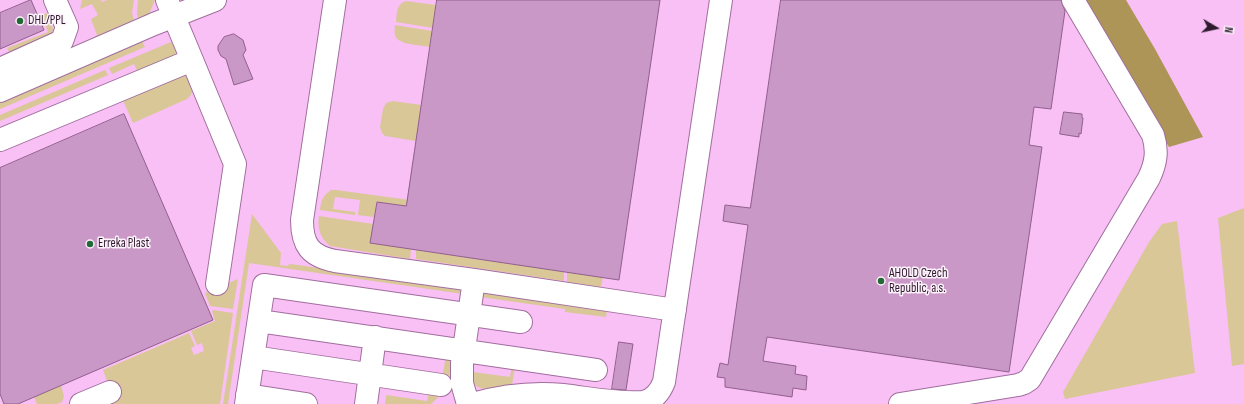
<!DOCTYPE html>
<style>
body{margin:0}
#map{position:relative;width:1244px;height:404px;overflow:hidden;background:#f8c0f4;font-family:"Sofia Sans Condensed",sans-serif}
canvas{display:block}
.north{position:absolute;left:1196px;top:8px;width:40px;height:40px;-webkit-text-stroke:3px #fef2fc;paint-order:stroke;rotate:99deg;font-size:11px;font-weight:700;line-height:16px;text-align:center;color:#2f1b2e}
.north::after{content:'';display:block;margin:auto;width:14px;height:18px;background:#2f1b2e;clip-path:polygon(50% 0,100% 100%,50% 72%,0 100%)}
</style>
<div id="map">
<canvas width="1244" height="404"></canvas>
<div class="north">N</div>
</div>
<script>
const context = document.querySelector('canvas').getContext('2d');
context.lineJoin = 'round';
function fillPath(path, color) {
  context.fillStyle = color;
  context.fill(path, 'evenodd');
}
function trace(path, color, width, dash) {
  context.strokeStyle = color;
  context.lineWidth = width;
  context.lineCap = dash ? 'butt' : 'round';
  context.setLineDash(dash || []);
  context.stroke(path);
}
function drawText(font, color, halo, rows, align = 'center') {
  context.font = font + ' "Sofia Sans Condensed",sans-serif';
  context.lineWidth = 3;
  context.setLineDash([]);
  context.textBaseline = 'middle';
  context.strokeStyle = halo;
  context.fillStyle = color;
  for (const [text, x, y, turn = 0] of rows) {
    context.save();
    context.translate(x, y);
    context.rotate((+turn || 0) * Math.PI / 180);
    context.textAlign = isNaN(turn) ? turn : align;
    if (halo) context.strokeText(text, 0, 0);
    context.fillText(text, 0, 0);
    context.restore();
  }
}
fillPath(new Path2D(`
 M 82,0 L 101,0 L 102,2 L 107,0 L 134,0 L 132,13 L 135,25 L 86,42 L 97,35 L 91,19 L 98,15 L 92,4 L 80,9 Z
 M 138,0 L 155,0 L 149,14 L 140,22 L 137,15 Z
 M 406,1 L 436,5 L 433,28 L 396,22 C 397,14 396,4 406,1 Z
 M 48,13 L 53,29 L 51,37 L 11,56 L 7,48 L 48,32 L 41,15 Z
 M 395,25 L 432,31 L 430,47 C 421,45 397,45 395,35 C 394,32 395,28 395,25 Z
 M 142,41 L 145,47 L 0,109 L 0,102 Z
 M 171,42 C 176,46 177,52 174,58 L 139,75 L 134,64 L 112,74 L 109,68 Z
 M 105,70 L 108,75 L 0,121 L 0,115 Z
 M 184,74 L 188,75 L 194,89 L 190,96 L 187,99 L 133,123 L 122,98 Z
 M 393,101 L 421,105 L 416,141 L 385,136 L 382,133 L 380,127 L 383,109 L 386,103 Z
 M 331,190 L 336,190 L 417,201 L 416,208 L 377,202 L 374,217 L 358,215 L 360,200 L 335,197 L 333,209 L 355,212 L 355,215 L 320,210 C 321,201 323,195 331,190 Z
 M 1244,208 L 1244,364 L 1232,366 L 1218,218 Z
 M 252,214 L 281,253 L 280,265 L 287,266 L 290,264 L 298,265 L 460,289 L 463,294 L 249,263 L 228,404 L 223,404 Z
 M 319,216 L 373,224 L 411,249 L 410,259 L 330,246 C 320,238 317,227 319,216 Z
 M 1177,221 L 1195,373 L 1065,399 L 1063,392 L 1149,242 L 1162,224 Z
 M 416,250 L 564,271 L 564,281 L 416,259 Z
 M 567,272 L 603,277 L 601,287 L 567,282 Z
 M 238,279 L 233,309 L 210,306 L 205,293 Z
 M 483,293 L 607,310 L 606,317 L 565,312 L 565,309 L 487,298 L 482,297 Z
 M 213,310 L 233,313 L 220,404 L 95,404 L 113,396 L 103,370 L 189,333 L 195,346 L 191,348 L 194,355 L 204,351 L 202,343 L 197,345 L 191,331 L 215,321 L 212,311 Z
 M 446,355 L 452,356 C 449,379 450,388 431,404 L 385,404 L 386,395 L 427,401 L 429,391 L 440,392 Z
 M 474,360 L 473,372 L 510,377 L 512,365 L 515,366 L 512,385 C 502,387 477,395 472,380 C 471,375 472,367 471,361 Z
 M 61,385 L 64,396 L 62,402 L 57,404 L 37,404 L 34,397 Z`), '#dac797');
fillPath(new Path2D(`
 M 1080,0 L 1126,0 L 1155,49 L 1203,137 L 1169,147 Z`), '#ad9558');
const building = new Path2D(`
 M 31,0 L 44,30 L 0,49 L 0,13 Z
 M 437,0 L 660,0 L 619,280 L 370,243 L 377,202 L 406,206 Z
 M 781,0 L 1061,0 L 1065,11 L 1051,109 L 1034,107 L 1029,145 L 1042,147 L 1009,372 L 767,337 L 763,361 L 796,366 L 795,374 L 807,376 L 806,390 L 793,388 L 792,397 L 725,387 L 725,378 L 717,377 L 720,363 L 728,365 L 748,225 L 723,221 L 725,205 L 750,208 Z
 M 234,34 L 243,40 L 246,50 L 243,55 L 253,79 L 234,85 L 226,59 L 221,56 L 218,50 L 218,46 L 224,37 Z
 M 1064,112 L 1082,114 L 1082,118 L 1083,118 L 1081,134 L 1079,133 L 1079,137 L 1060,134 Z
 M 124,114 L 213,320 L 18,404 L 4,404 L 0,394 L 0,168 Z
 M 619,342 L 633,344 L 626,390 L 612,389 Z`);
fillPath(building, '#ca98c6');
trace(building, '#915f8e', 1);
const minor = new Path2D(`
 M 167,0 L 192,60
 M 335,0 L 302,220 C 302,245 310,256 335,261 L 474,280 L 675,310
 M 0,69 L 62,41 L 67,27 L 55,0
 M 0,91 L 154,24 L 215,0
 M 0,140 L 192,60 L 235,164 L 217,284
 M 259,321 L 596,370
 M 253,357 L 441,385
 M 247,395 L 306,404
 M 81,404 L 110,392
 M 246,404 L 264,285 L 521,322
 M 366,404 L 375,337
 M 468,404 L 462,383 L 462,363 L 474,280
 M 472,404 C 501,396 533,392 563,395 C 589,398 617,404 643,402 C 654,400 660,392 664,382 L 721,0
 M 900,404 L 1018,385 L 1024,383 L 1030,379 L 1149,178 C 1156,163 1158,151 1153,135 L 1073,0`);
trace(minor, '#a16e9e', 24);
trace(minor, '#fff', 22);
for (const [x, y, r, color] of [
 [20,21,4,"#236935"],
 [90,244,4,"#236935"],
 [881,281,4,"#236935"]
]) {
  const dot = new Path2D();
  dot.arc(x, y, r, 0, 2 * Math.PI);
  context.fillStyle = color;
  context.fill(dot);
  trace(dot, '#fef2fc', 1.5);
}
drawText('13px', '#2f1b2e', '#fef2fc', [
 ["DHL/PPL",28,21],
 ["Erreka Plast",98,244],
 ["AHOLD Czech",889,274],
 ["Republic, a.s.",889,289]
], 'left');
</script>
